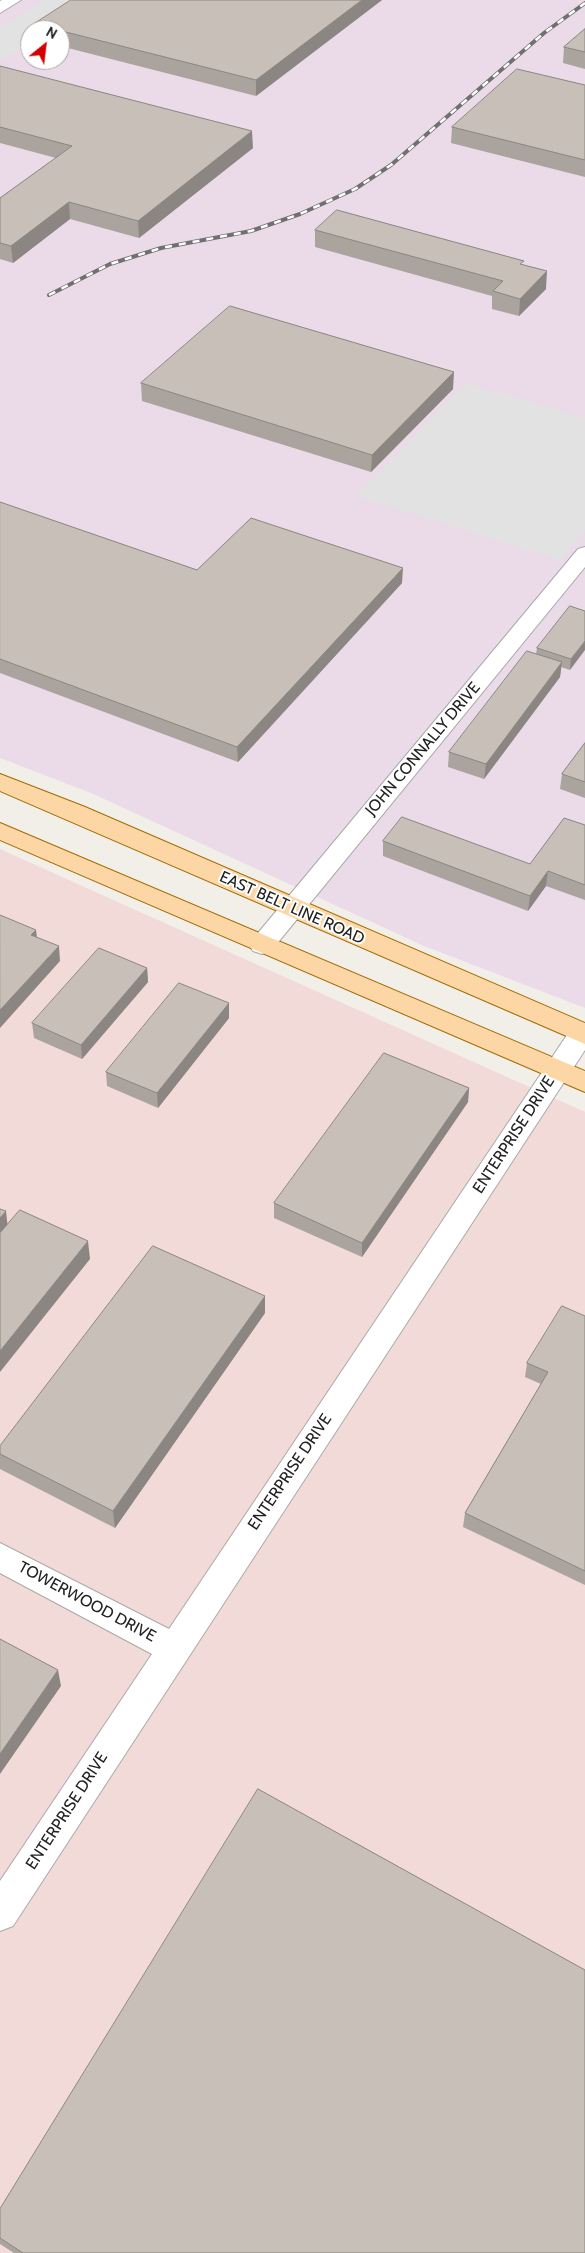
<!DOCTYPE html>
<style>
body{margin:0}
#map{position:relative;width:585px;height:2253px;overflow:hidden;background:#f2efe9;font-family:Cabin,sans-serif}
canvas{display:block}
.north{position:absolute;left:20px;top:20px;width:50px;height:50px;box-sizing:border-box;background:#fff;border:1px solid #a7a7a7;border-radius:50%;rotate:29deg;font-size:14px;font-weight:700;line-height:20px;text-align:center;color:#222}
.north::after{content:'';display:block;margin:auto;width:18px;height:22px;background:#d40000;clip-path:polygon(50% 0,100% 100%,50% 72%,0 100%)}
</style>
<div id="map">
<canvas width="585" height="2253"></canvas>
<div class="north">N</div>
</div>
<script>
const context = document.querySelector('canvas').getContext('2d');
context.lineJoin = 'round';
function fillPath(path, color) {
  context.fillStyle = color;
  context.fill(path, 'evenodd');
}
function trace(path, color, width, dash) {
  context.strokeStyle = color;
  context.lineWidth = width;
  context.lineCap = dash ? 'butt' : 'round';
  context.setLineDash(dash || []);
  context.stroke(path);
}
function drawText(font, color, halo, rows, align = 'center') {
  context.font = font + ' Cabin,sans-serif';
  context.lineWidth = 4;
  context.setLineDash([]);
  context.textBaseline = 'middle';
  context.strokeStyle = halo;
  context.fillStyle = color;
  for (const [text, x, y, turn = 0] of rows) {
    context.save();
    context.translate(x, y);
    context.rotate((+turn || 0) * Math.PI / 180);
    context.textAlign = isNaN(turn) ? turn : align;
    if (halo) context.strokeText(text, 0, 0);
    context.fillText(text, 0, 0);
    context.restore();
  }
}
fillPath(new Path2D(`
 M 0,849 L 585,1112 L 585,2253 L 0,2253 Z`), '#f2dad9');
fillPath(new Path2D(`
 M 0,0 L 585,0 L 585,1008 L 424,946 L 91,793 L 0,758 ZM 30,30 L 60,30 L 60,60 L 30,60 Z`), '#ebdbe8');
fillPath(new Path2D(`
 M 44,0 L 95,0 L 48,30 L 30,30 L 30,42 L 0,61 L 0,28 Z
 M 466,383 L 585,418 L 585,530 L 560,560 L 357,496 Z`), '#e2e2e2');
const minor = new Path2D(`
 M 2,0 L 21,0 L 0,13 L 0,1 Z
 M 585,547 L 585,567 L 271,951 L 262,954 L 253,951 L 249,945 L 253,939 L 578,549 Z
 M 582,1023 L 585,1024 L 585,1050 L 13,1926 L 0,1931 L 0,1881 L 152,1654 L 0,1573 L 0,1543 L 169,1629 L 573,1026 Z`);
const primary = new Path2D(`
 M 0,774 L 85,807 L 585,1023 L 585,1044 L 0,791 Z
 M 0,823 L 585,1071 L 585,1092 L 0,840 Z`);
trace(minor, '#a9a9a9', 2);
trace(primary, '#a06b00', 2);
fillPath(minor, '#fff');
fillPath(primary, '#fcd6a4');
const rail = new Path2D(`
 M 49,295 L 110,264 L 161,248 L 251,231 L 300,214 L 355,189 L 391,165 L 544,33 L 585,3`);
trace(rail, '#707070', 4);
trace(rail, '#fff', 2.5, [7]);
fillPath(new Path2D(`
 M 382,0 L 256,96 L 60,46 L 60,30 L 35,30 L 34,24 Z
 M 585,29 L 585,69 L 563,63 L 564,47 Z
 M 0,66 L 253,148 L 139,238 L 70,219 L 13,263 L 0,259 L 0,198 L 56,158 L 0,143 Z
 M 585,85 L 585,177 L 451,143 L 452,127 Z
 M 315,230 L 524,265 L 546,289 L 519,316 L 492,309 L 492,296 L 315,247 Z
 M 141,383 L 453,389 L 371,472 L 142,401 Z
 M 0,502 L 197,570 L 402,583 L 238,762 L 0,673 Z
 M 585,611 L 570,670 L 561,667 L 560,677 L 484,779 L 448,767 L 449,752 L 536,654 L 537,648 Z
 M 585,743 L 585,798 L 560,789 L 562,774 Z
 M 585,825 L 585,900 L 546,886 L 528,911 L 383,856 L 383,841 L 530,864 Z
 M 147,968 L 148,982 L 82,1059 L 34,1038 L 32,1023 Z
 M 229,1018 L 158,1108 L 107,1086 L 106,1072 Z
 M 469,1088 L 468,1102 L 362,1257 L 274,1218 L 274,1203 Z
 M 265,1313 L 115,1528 L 0,1469 L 0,1446 Z
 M 585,1316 L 585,1585 L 463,1527 L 465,1513 L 541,1384 L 525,1377 L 527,1363 Z
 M 0,2209 L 585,2253 L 14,2253 L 0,2244 Z`), '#aba49e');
fillPath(new Path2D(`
 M 362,0 L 382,0 L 256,96 L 256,80 Z
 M 252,131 L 253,148 L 139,238 L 138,221 Z
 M 69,202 L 70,219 L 13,263 L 11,246 Z
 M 547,271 L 546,289 L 519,316 L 520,299 Z
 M 454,372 L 453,389 L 371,472 L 372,455 Z
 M 403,568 L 402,583 L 238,762 L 237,747 Z
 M 585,641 L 585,650 L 570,670 L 571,659 Z
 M 562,662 L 560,677 L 484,779 L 486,764 Z
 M 548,871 L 546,886 L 528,911 L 530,896 Z
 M 36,930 L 38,945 L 31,935 Z
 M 59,946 L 60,961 L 0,1028 L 0,1010 Z
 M 147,968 L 148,982 L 82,1059 L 81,1045 Z
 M 229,1003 L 229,1018 L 158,1108 L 157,1093 Z
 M 469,1088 L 468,1102 L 362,1257 L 362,1243 Z
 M 6,1211 L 8,1229 L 0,1239 L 0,1218 Z
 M 88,1241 L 90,1259 L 0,1372 L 0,1351 Z
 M 265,1296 L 265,1313 L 115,1528 L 113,1511 Z
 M 58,1670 L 61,1686 L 0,1774 L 0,1754 Z`), '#8b8681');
const building = new Path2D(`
 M 71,0 L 362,0 L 256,80 L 34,24 Z
 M 585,29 L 585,52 L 564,47 Z
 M 0,66 L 252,131 L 138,221 L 69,202 L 11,246 L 0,243 L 0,198 L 72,146 L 0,127 Z
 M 517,69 L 585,85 L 585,160 L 452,127 Z
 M 337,210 L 524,261 L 520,264 L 547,271 L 520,299 L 493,291 L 503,281 L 315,230 Z
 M 230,306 L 454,372 L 372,455 L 141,383 Z
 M 0,502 L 197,570 L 251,518 L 403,568 L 237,747 L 0,659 Z
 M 570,606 L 585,611 L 585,641 L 571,659 L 537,648 Z
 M 527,651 L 562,662 L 486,764 L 449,752 Z
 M 585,743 L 585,782 L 562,774 Z
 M 402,817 L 530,864 L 564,818 L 585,825 L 585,885 L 548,871 L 530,896 L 383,841 Z
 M 0,915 L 36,930 L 31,935 L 59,946 L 0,1010 Z
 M 99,948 L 147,968 L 81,1045 L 32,1023 Z
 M 179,983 L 229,1003 L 157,1093 L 106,1072 Z
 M 384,1053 L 469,1088 L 362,1243 L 274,1203 Z
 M 0,1209 L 6,1211 L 0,1218 Z
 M 20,1210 L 88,1241 L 0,1351 L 0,1233 Z
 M 153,1246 L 265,1296 L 113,1511 L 0,1454 L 0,1446 Z
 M 562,1306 L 585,1316 L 585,1571 L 465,1513 L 548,1372 L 527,1363 Z
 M 0,1639 L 58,1670 L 0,1754 Z
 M 258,1789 L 585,1970 L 585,2253 L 23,2253 L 0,2238 L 0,2209 Z`);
fillPath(building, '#c7bfb8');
trace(building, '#8b8681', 1);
drawText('16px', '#222', '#fff', [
 ["JOHN CONNALLY DRIVE",423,749,-50],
 ["EAST BELT LINE ROAD",292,908,24],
 ["ENTERPRISE DRIVE",514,1135,-57],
 ["ENTERPRISE DRIVE",290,1472,-56],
 ["TOWERWOOD DRIVE",87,1602,28],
 ["ENTERPRISE DRIVE",67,1811,-57]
]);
</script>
